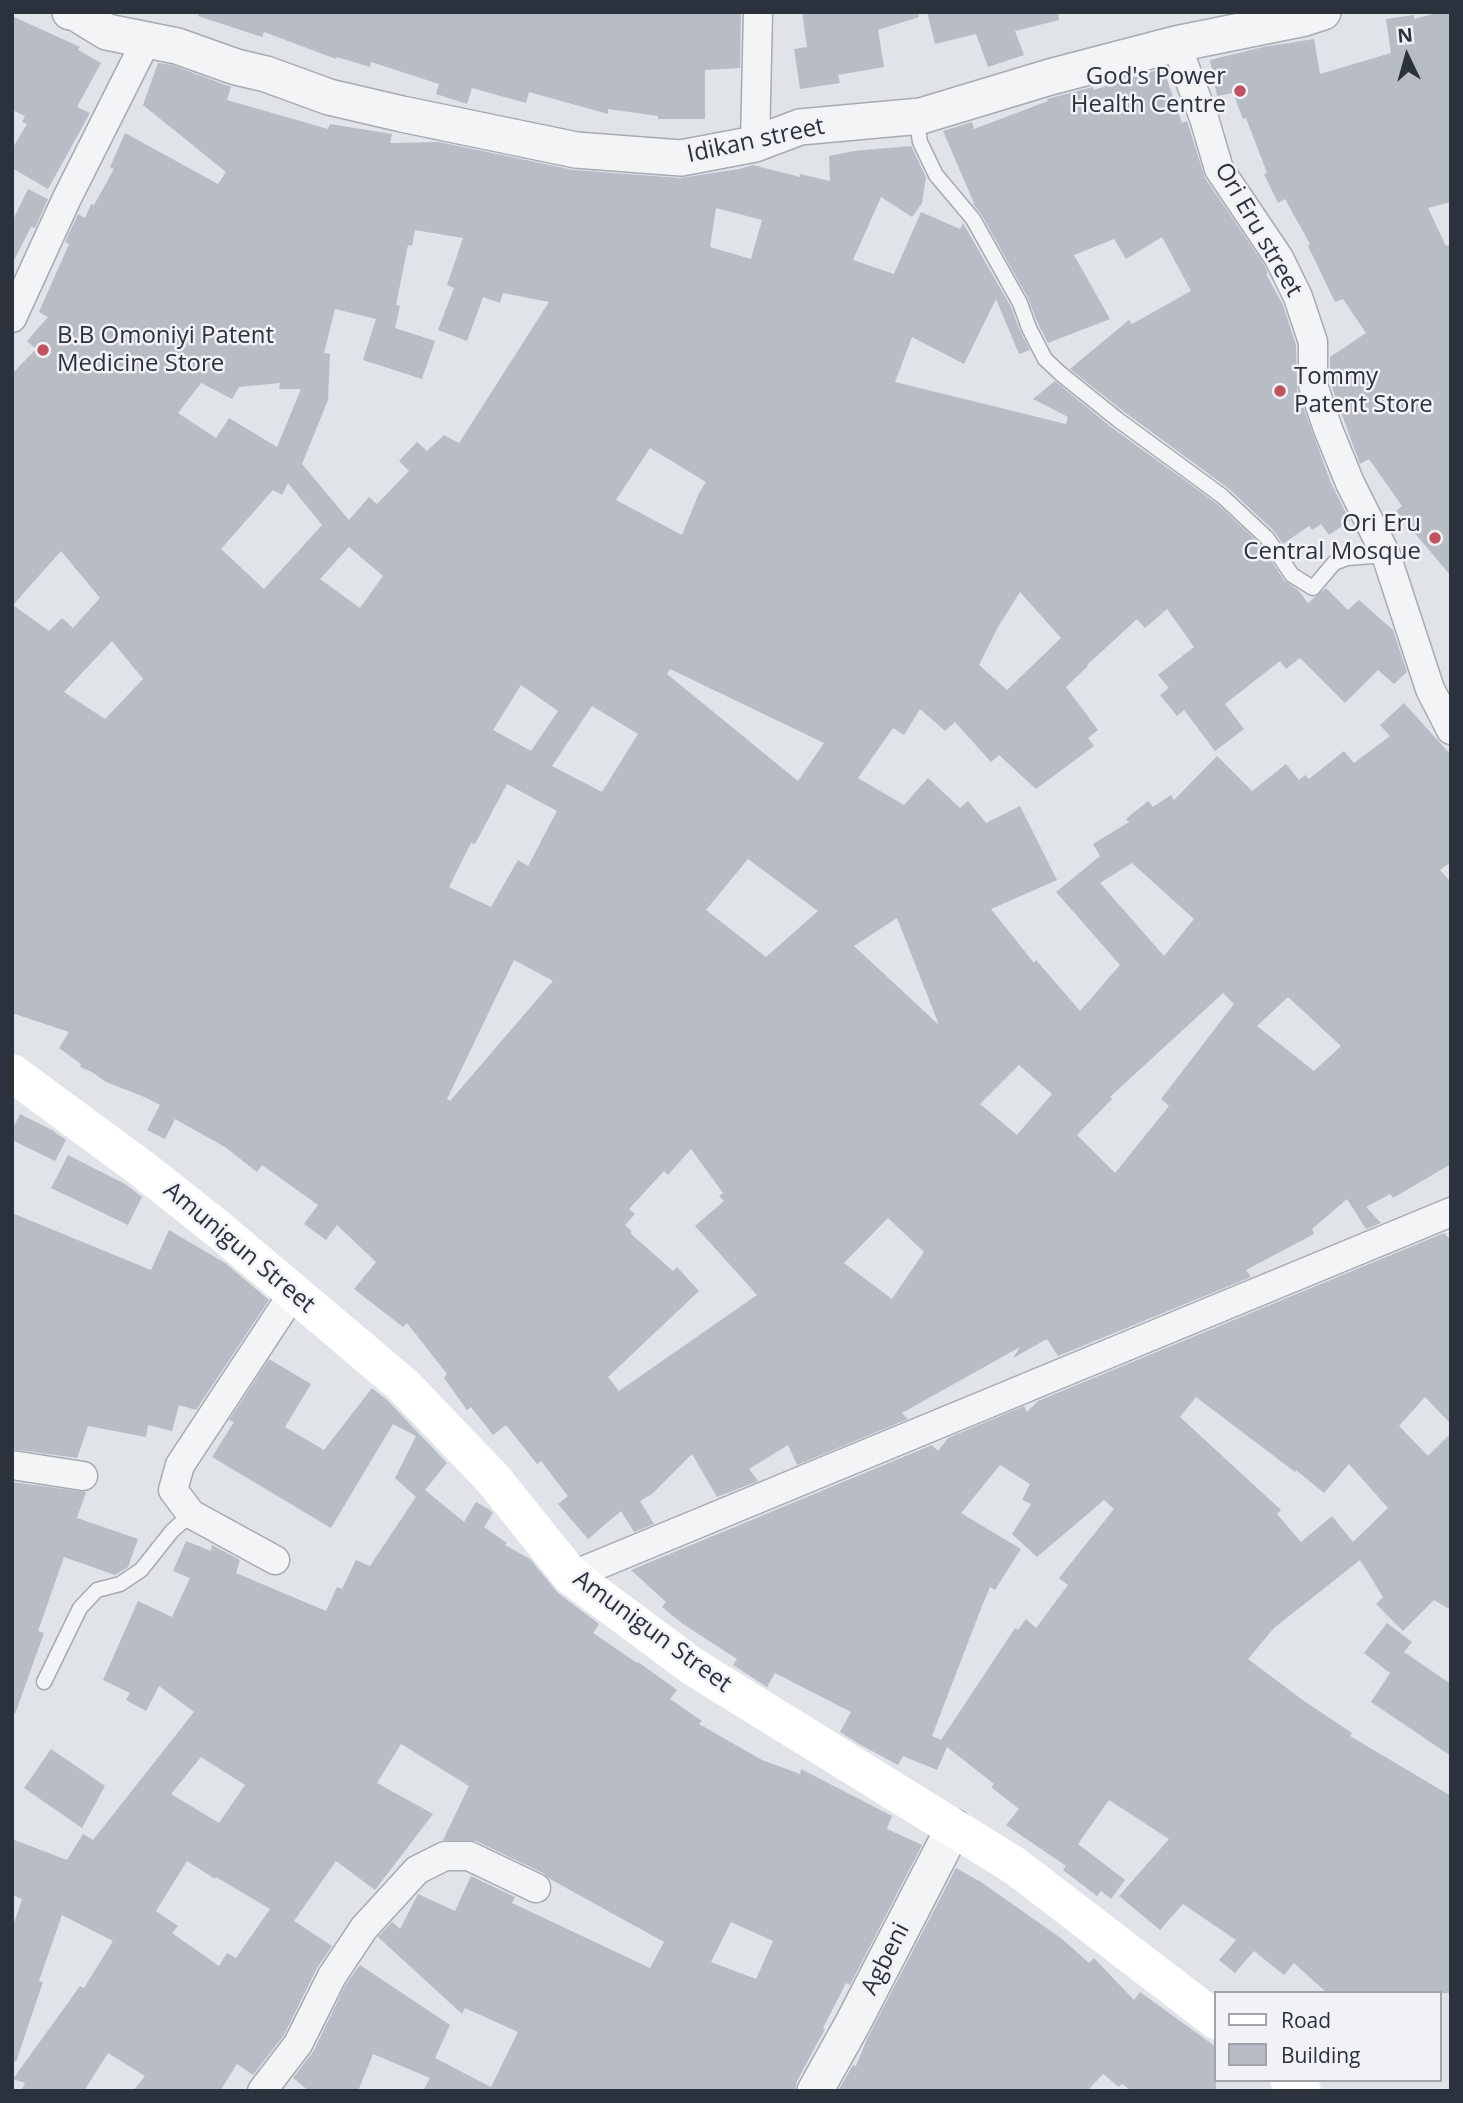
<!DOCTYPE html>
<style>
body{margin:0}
#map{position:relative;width:1463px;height:2103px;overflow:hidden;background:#e0e3e8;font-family:"Open Sans",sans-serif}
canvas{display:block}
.frame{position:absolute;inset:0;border:14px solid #2b313d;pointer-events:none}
.legend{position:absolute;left:1214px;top:1991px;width:228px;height:91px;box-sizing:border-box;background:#f0f2f5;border:2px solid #a1a5ab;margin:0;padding:9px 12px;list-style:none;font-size:21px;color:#2b313d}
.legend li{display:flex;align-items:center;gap:14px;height:35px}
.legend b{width:35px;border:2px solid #a1a5ab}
.north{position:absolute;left:1372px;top:21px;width:70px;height:70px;-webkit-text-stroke:5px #f0f2f5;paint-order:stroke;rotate:355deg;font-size:19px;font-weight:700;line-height:28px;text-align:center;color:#2b313d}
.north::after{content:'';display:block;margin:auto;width:24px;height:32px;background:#2b313d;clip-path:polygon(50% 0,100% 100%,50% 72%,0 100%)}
</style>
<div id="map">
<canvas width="1463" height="2103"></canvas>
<div class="frame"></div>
<ul class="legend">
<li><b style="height:9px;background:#fff"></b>Road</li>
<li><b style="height:19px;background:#b8bcc4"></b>Building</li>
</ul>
<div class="north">N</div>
</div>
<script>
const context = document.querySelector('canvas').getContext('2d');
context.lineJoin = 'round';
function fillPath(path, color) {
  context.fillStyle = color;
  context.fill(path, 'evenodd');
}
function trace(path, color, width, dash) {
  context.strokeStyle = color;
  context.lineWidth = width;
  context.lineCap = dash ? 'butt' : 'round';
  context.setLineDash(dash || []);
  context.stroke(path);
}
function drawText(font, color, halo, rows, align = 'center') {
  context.font = font + ' "Open Sans",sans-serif';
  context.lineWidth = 5;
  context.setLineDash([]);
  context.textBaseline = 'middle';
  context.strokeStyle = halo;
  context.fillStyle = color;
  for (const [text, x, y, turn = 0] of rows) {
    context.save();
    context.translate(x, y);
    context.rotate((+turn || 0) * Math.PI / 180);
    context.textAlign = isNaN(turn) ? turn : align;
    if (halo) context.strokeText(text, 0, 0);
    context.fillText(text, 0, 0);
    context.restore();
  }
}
fillPath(new Path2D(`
 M 199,12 L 741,12 L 740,68 L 705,70 L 705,119 L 658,119 L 658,116 L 608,109 L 608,114 L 529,92 L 526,103 L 472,88 L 467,104 L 436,94 L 439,84 L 371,62 L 370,67 L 337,57 L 336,59 L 264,32 L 262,37 L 198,16 Z
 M 802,12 L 918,12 L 919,17 L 878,30 L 884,67 L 838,75 L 840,83 L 800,89 L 794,49 L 807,47 Z
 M 927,12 L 1058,12 L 1059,20 L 1015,31 L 1024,55 L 988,67 L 976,34 L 935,44 Z
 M 1441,12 L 1451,12 L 1451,202 L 1428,208 L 1446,246 L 1451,244 L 1451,576 L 1396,511 L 1402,506 L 1369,459 L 1360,464 L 1330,382 L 1330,357 L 1366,333 L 1343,299 L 1335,302 L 1308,246 L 1310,244 L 1285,199 L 1278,203 L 1264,174 L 1267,173 L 1246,118 L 1243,119 L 1233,93 L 1217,96 L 1210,60 L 1263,47 L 1314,39 L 1320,74 L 1391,53 L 1386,19 L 1414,15 L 1414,19 Z
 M 12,16 L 80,47 L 78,50 L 101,63 L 77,107 L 90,113 L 48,189 L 12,168 L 12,149 L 27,124 L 22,122 L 25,116 L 12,110 Z
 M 158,63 L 172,65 L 231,87 L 227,100 L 328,129 L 330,124 L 392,134 L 390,143 L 439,142 L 574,170 L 680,178 L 739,169 L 753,165 L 800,177 L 800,174 L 830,181 L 829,156 L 854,151 L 911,146 L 926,177 L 922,203 L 912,217 L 881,197 L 853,260 L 894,274 L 921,212 L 960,229 L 963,223 L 1011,307 L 1020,331 L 1030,350 L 1019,354 L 996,299 L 964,364 L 912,337 L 895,382 L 1066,424 L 1068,417 L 1033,399 L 1055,381 L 1111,427 L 1216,503 L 1260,544 L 1284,580 L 1298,590 L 1308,603 L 1326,588 L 1348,610 L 1359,600 L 1393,630 L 1407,672 L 1394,684 L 1378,670 L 1345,703 L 1300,658 L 1286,669 L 1280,661 L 1225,704 L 1244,729 L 1215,751 L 1184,710 L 1177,716 L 1160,695 L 1169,688 L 1158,675 L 1194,647 L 1167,609 L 1145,628 L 1137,619 L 1087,665 L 1088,666 L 1066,687 L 1098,730 L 1088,738 L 1094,746 L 1036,789 L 999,755 L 991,762 L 955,722 L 945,731 L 920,709 L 904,735 L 893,728 L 858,778 L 904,805 L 928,778 L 960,808 L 968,801 L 986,823 L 1020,806 L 1057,880 L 991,909 L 1034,963 L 1036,960 L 1080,1011 L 1120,965 L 1056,892 L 1100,856 L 1093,844 L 1129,822 L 1126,819 L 1148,801 L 1153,807 L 1171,795 L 1174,800 L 1217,756 L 1252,791 L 1286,764 L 1299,780 L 1305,775 L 1309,779 L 1344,751 L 1354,763 L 1390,736 L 1380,725 L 1404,703 L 1451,755 L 1451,862 L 1440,870 L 1451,882 L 1451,1164 L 1393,1198 L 1390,1194 L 1366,1207 L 1381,1223 L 1366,1229 L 1347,1199 L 1312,1229 L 1314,1234 L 1246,1270 L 1251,1277 L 1058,1356 L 1047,1339 L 1013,1358 L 1020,1347 L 902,1413 L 908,1419 L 797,1465 L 788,1445 L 749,1469 L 758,1481 L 717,1497 L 692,1454 L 652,1494 L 640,1501 L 654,1524 L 634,1532 L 621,1511 L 588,1539 L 558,1504 L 568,1496 L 541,1461 L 537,1464 L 506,1425 L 493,1435 L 471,1407 L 467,1410 L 444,1378 L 447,1374 L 407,1323 L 403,1327 L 354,1289 L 376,1262 L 337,1225 L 326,1240 L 304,1224 L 318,1205 L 262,1165 L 257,1172 L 225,1147 L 175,1119 L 165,1139 L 147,1130 L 160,1105 L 142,1096 L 106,1082 L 92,1072 L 80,1067 L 81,1064 L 59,1048 L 69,1032 L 12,1013 L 12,374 L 36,349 L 27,341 L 48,317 L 39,312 L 69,244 L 65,242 L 78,214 L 85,218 L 91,204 L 94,205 L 114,169 L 110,167 L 125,133 L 218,184 L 226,172 L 143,105 ZM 716,208 L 762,220 L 751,259 L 710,247 ZM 415,230 L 463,238 L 447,285 L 454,288 L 438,330 L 467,341 L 483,297 L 500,303 L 503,293 L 549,302 L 459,443 L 444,435 L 427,451 L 417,442 L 399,461 L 409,471 L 377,504 L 369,497 L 349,520 L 302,464 L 328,400 L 330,354 L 324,353 L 335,309 L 376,319 L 363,360 L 422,379 L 435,341 L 395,328 L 400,306 L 396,305 L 408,245 L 412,246 ZM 201,383 L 232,399 L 239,387 L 280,383 L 279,389 L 301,389 L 277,447 L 229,418 L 216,438 L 178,413 ZM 650,448 L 706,482 L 699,493 L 682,535 L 616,500 ZM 288,483 L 322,525 L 264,589 L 221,549 L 273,490 L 282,495 ZM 349,547 L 383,576 L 360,608 L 320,579 ZM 61,551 L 100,598 L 73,628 L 62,618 L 49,631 L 13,605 ZM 1020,592 L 1061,638 L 1007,690 L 979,665 L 998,627 ZM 112,641 L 143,679 L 105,719 L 64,692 ZM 670,669 L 824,743 L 798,781 L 667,674 ZM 521,685 L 558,711 L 531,751 L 493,730 ZM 592,706 L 638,734 L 602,792 L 552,766 ZM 507,784 L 557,811 L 528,866 L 518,860 L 491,907 L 449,887 L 471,843 L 475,844 ZM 748,859 L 818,911 L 766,957 L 706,910 ZM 1132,863 L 1194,919 L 1164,956 L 1100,883 ZM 897,918 L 939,1025 L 854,946 ZM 514,960 L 553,981 L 450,1101 L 447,1099 ZM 1223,993 L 1234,1004 L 1161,1099 L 1169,1106 L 1115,1173 L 1077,1135 L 1112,1099 L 1110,1097 ZM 1288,997 L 1341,1046 L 1314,1071 L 1257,1026 ZM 1019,1065 L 1052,1094 L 1017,1135 L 980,1104 ZM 691,1149 L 723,1193 L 719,1196 L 724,1201 L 695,1226 L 757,1295 L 619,1391 L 608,1377 L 699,1291 L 677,1267 L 673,1271 L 630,1233 L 632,1232 L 625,1225 L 635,1214 L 629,1209 L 664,1171 L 668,1175 ZM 888,1218 L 924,1252 L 892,1299 L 844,1263 Z
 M 1163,68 L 1182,123 L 1187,121 L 1205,178 L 1265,266 L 1268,274 L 1266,274 L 1283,305 L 1296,345 L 1297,390 L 1331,483 L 1350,521 L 1329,535 L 1321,524 L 1312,530 L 1309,526 L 1283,544 L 1274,531 L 1228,488 L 1123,411 L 1070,369 L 1129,320 L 1132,324 L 1191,291 L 1162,237 L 1126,259 L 1114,239 L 1074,255 L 1110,319 L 1048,343 L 1038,324 L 1028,298 L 981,214 L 973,204 L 974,203 L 943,131 L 972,122 L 974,129 L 1048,101 L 1047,99 L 1093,87 L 1094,90 Z
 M 28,189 L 48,199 L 35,228 L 31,227 L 12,264 L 12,222 Z
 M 20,1114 L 52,1130 L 66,1140 L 55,1161 L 12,1140 L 12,1130 Z
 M 68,1155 L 125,1184 L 142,1197 L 128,1225 L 51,1188 Z
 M 12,1213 L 151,1270 L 169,1230 L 225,1263 L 269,1300 L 196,1410 L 179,1405 L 172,1431 L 148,1425 L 146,1437 L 88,1426 L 77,1458 L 12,1449 Z
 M 1444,1233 L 1451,1240 L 1451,1424 L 1425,1397 L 1399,1426 L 1428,1456 L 1451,1433 L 1451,1610 L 1434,1600 L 1403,1631 L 1376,1604 L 1383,1597 L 1360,1560 L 1274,1628 L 1248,1659 L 1304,1701 L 1352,1733 L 1350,1736 L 1451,1796 L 1451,1993 L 1327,1993 L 1294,1963 L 1284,1975 L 1254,1951 L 1235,1973 L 1219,1960 L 1236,1940 L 1183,1904 L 1160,1930 L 1119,1896 L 1169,1839 L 1109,1800 L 1078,1844 L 1125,1880 L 1111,1899 L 1101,1891 L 1097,1896 L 1063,1870 L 1066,1866 L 1006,1825 L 1019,1809 L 991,1787 L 994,1784 L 947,1747 L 937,1770 L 903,1756 L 898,1765 L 859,1744 L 840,1732 L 851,1712 L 775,1673 L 767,1687 L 733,1665 L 737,1659 L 683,1624 L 662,1607 L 666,1602 L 631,1570 L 932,1445 L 938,1451 L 948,1438 L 1024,1406 L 1027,1412 L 1038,1401 ZM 1196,1397 L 1295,1472 L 1296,1470 L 1324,1493 L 1349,1464 L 1388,1508 L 1353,1542 L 1332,1516 L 1301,1542 L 1277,1514 L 1281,1510 L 1180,1417 ZM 1000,1465 L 1030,1484 L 1022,1500 L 1031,1504 L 1012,1534 L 1037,1557 L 1104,1500 L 1114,1509 L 1059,1578 L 1068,1585 L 1036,1628 L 1026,1619 L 1018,1630 L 1015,1628 L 941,1740 L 932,1736 L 982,1606 L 990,1587 L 995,1590 L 1021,1549 L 961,1513 Z
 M 269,1359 L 311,1384 L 285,1427 L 324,1450 L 372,1388 L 388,1401 L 447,1463 L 425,1490 L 464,1522 L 476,1502 L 490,1510 L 493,1513 L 484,1527 L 507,1543 L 505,1545 L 530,1559 L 558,1593 L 599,1624 L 593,1633 L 637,1663 L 638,1662 L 677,1690 L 670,1699 L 702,1721 L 699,1724 L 762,1760 L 800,1774 L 801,1769 L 892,1816 L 887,1829 L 922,1845 L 850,1985 L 846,1983 L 823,2028 L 825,2029 L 797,2081 L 795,2091 L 423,2091 L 430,2078 L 373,2054 L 358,2091 L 309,2091 L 293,2078 L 313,2052 L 346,1984 L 360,1965 L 450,2025 L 435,2058 L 491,2087 L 518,2032 L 465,2008 L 462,2014 L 378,1937 L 392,1922 L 400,1929 L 418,1894 L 455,1911 L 471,1876 L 515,1897 L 512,1903 L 650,1968 L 664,1942 L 550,1879 L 543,1873 L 476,1841 L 443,1840 L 469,1786 L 401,1744 L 377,1783 L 433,1814 L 375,1890 L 336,1861 L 294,1921 L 332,1946 L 317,1968 L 284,2035 L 253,2075 L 237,2064 L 220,2091 L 133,2091 L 145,2076 L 108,2053 L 84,2091 L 21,2091 L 25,2083 L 13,2079 L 80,1986 L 84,1988 L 113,1941 L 62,1915 L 39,1981 L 43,1982 L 16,2062 L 12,2061 L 12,1929 L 22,1899 L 12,1895 L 12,1839 L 67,1860 L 83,1834 L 93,1840 L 194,1712 L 159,1686 L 146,1711 L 126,1700 L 130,1693 L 103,1680 L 138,1601 L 172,1617 L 190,1578 L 173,1571 L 186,1541 L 211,1551 L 212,1545 L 214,1546 L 240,1560 L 236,1573 L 326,1611 L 337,1587 L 342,1589 L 356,1560 L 370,1566 L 416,1497 L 395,1478 L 416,1436 L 393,1424 L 331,1528 L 212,1457 L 234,1422 L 229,1420 ZM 201,1757 L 245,1785 L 219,1823 L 171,1794 ZM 187,1861 L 215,1879 L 216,1877 L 270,1909 L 236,1958 L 227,1953 L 219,1966 L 172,1933 L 178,1926 L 156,1911 ZM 731,1922 L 773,1941 L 756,1979 L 711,1962 Z
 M 12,1482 L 86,1492 L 77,1518 L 138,1539 L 128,1567 L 115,1575 L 64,1557 L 38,1631 L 44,1633 L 15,1714 L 12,1714 Z
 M 1387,1623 L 1412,1642 L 1404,1652 L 1451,1684 L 1451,1756 L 1371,1702 L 1390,1673 L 1364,1653 Z
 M 51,1749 L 105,1786 L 82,1828 L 24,1788 Z
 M 956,1868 L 981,1882 L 1062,1939 L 1089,1963 L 1094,1958 L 1134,2000 L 1140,1992 L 1216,2047 L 1216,2091 L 1132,2091 L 1122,2084 L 1119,2087 L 1103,2074 L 1087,2091 L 838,2091 L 853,2065 L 856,2066 L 867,2039 Z`), '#b8bcc4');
const service = new Path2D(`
 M 921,116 L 917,123 L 920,142 L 936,175 L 973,219 L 1020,303 L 1029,328 L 1045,359 L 1061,374 L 1117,419 L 1222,496 L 1267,538 L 1292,575 L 1313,588 L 1334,563 L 1347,558 L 1386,555
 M 44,1682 L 80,1608 L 97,1590 L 120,1584 L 141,1570 L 172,1531 L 191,1514`);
const minor = new Path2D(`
 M 1176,44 L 1204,118 L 1219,169 L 1279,258 L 1298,297 L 1313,342 L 1313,385 L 1328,429 L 1350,483 L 1386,555 L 1430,689 L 1451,730
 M 755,144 L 758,12
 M 12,318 L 67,198 L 147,39
 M 12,1465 L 83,1476
 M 275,1560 L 191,1514 L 173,1490 L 180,1465 L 294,1292
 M 571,1576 L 1451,1212
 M 262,2091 L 298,2044 L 332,1976 L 364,1928 L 417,1870 L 445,1856 L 469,1856 L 536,1888`);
const tertiary = new Path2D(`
 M 70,12 L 76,13 L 107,32 L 177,46 L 236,67 L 266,74 L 329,97 L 402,114 L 576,150 L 681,158 L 755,144 L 800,127 L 921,116 L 1050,77 L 1176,44 L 1305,18 L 1323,12
 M 815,2091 L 853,2023 L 954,1827`);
trace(service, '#a6aab1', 17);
trace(minor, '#a6aab1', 31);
trace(tertiary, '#a6aab1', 38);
trace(service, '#f3f4f6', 14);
trace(minor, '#f3f4f6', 28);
trace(tertiary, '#f3f4f6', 35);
trace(new Path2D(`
 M 12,1073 L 141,1168 L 217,1228 L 403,1385 L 494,1480 L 571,1576 L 692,1666 L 1015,1866 L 1216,2020
 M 1289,2080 L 1302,2091`), '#fff', 38);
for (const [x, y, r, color] of [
 [1240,91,7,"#bf5361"],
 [43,350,7,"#bf5361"],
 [1280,391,7,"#bf5361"],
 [1435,538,7,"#bf5361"]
]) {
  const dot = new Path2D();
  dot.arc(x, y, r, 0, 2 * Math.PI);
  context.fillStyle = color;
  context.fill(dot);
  trace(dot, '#f0f2f5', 2.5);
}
drawText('24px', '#2b313d', '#f0f2f5', [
 ["God's Power",1226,77],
 ["Health Centre",1226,105],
 ["B.B Omoniyi Patent",57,336,"left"],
 ["Medicine Store",57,364,"left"],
 ["Tommy",1294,377,"left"],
 ["Patent Store",1294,405,"left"],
 ["Ori Eru",1421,524],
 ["Central Mosque",1421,552]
], 'right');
drawText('24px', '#2b313d', '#f0f2f5', [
 ["Idikan street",756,141,-12],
 ["Ori Eru street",1258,230,60],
 ["Amunigun Street",239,1248,40],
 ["Amunigun Street",652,1632,36],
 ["Agbeni",886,1959,-63]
]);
</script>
